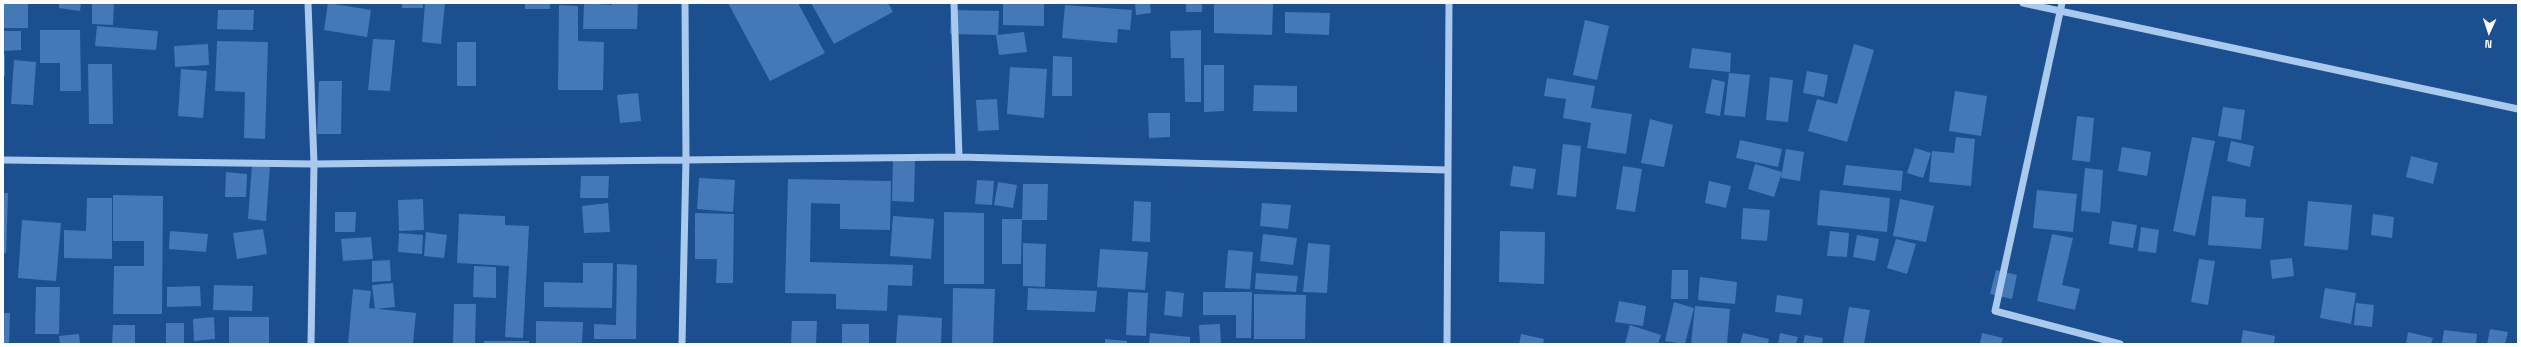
<!DOCTYPE html>
<style>
body{margin:0}
#map{position:relative;width:2521px;height:347px;overflow:hidden;background:#1b4f8f;font-family:"Space Grotesk",sans-serif}
canvas{display:block}
.frame{position:absolute;inset:0;border:4px solid #fff;pointer-events:none}
.north{position:absolute;left:2469px;top:12px;width:40px;height:40px;-webkit-text-stroke:3px #1b4f8f;paint-order:stroke;rotate:183deg;font-size:11px;font-weight:700;line-height:16px;text-align:center;color:#fff}
.north::after{content:'';display:block;margin:auto;width:14px;height:18px;background:#fff;clip-path:polygon(50% 0,100% 100%,50% 72%,0 100%)}
</style>
<div id="map">
<canvas width="2521" height="347"></canvas>
<div class="frame"></div>
<div class="north">N</div>
</div>
<script>
const context = document.querySelector('canvas').getContext('2d');
context.lineJoin = 'round';
function fillPath(path, color) {
  context.fillStyle = color;
  context.fill(path, 'evenodd');
}
function trace(path, color, width, dash) {
  context.strokeStyle = color;
  context.lineWidth = width;
  context.lineCap = dash ? 'butt' : 'round';
  context.setLineDash(dash || []);
  context.stroke(path);
}
fillPath(new Path2D(`
 M 59,3 L 81,3 L 80,11 L 59,8 Z
 M 92,3 L 114,3 L 113,25 L 92,24 Z
 M 328,3 L 371,10 L 367,37 L 324,30 Z
 M 402,3 L 423,3 L 423,8 L 402,8 Z
 M 425,3 L 445,3 L 441,44 L 422,42 Z
 M 525,3 L 550,3 L 550,9 L 525,9 Z
 M 584,3 L 612,5 L 612,3 L 638,3 L 637,29 L 583,29 Z
 M 728,3 L 798,3 L 825,53 L 770,81 Z
 M 811,3 L 888,3 L 893,12 L 834,44 Z
 M 1003,3 L 1044,3 L 1044,26 L 1003,25 Z
 M 1135,3 L 1150,3 L 1151,13 L 1136,15 Z
 M 1186,3 L 1202,3 L 1202,12 L 1186,12 Z
 M 1214,3 L 1273,4 L 1272,35 L 1214,33 Z
 M 4,4 L 28,4 L 28,28 L 4,28 Z
 M 559,5 L 578,6 L 578,41 L 604,42 L 603,90 L 558,90 Z
 M 1065,5 L 1132,10 L 1130,30 L 1118,29 L 1117,43 L 1062,38 Z
 M 218,10 L 254,10 L 253,30 L 217,29 Z
 M 951,10 L 999,11 L 998,35 L 1024,32 L 1027,52 L 999,55 L 996,35 L 950,34 Z
 M 1285,12 L 1330,13 L 1329,35 L 1285,33 Z
 M 1585,20 L 1609,26 L 1597,80 L 1573,75 Z
 M 97,26 L 158,31 L 156,50 L 95,46 Z
 M 40,30 L 80,30 L 81,91 L 60,91 L 60,63 L 40,63 Z
 M 1201,30 L 1201,102 L 1185,102 L 1184,58 L 1171,58 L 1170,31 Z
 M 3,31 L 21,31 L 21,50 L 3,51 Z
 M 373,39 L 395,40 L 390,91 L 368,90 Z
 M 217,41 L 268,42 L 265,139 L 244,138 L 245,92 L 215,91 Z
 M 457,42 L 476,42 L 476,86 L 457,86 Z
 M 208,44 L 209,65 L 175,67 L 174,46 Z
 M 1854,44 L 1874,50 L 1847,142 L 1808,131 L 1817,99 L 1837,104 Z
 M 1692,48 L 1731,53 L 1730,72 L 1689,68 Z
 M 3,54 L 5,54 L 5,76 L 3,76 Z
 M 1053,56 L 1072,57 L 1072,96 L 1052,96 Z
 M 14,60 L 36,62 L 33,105 L 11,104 Z
 M 88,64 L 112,64 L 113,124 L 89,124 Z
 M 1204,65 L 1224,65 L 1224,111 L 1204,112 Z
 M 1010,67 L 1047,69 L 1044,118 L 1007,114 Z
 M 181,69 L 207,71 L 203,118 L 178,116 Z
 M 1807,71 L 1828,75 L 1824,97 L 1803,93 Z
 M 1729,73 L 1750,75 L 1745,117 L 1724,115 Z
 M 1770,77 L 1793,80 L 1788,122 L 1766,120 Z
 M 1547,78 L 1595,86 L 1591,108 L 1632,114 L 1626,154 L 1587,148 L 1591,123 L 1563,118 L 1566,99 L 1544,96 Z
 M 1712,79 L 1725,82 L 1720,116 L 1705,113 Z
 M 319,81 L 342,81 L 341,134 L 317,134 Z
 M 1254,85 L 1297,86 L 1297,112 L 1253,111 Z
 M 1955,91 L 1987,96 L 1981,136 L 1949,131 Z
 M 638,93 L 641,121 L 620,123 L 617,95 Z
 M 997,99 L 999,130 L 978,131 L 976,100 Z
 M 2223,107 L 2245,110 L 2241,140 L 2218,136 Z
 M 1148,113 L 1170,113 L 1170,137 L 1149,138 Z
 M 2077,116 L 2094,118 L 2090,162 L 2072,160 Z
 M 1650,119 L 1673,125 L 1664,167 L 1641,163 Z
 M 1956,137 L 1975,139 L 1971,186 L 1929,182 L 1932,151 L 1954,153 Z
 M 2192,137 L 2215,141 L 2195,236 L 2173,231 Z
 M 1740,140 L 1782,149 L 1778,167 L 1736,158 Z
 M 2231,141 L 2254,146 L 2250,167 L 2227,161 Z
 M 1563,144 L 1581,146 L 1576,197 L 1557,195 Z
 M 2122,147 L 2151,152 L 2147,176 L 2118,171 Z
 M 1915,148 L 1931,153 L 1923,178 L 1907,173 Z
 M 1786,149 L 1804,152 L 1800,181 L 1781,178 Z
 M 2411,156 L 2438,163 L 2433,184 L 2406,177 Z
 M 893,158 L 915,159 L 914,202 L 892,201 Z
 M 1755,164 L 1782,172 L 1774,197 L 1748,189 Z
 M 252,165 L 270,166 L 266,221 L 248,219 Z
 M 1846,165 L 1903,171 L 1901,191 L 1843,185 Z
 M 1513,166 L 1536,169 L 1533,189 L 1510,186 Z
 M 1623,166 L 1642,169 L 1635,212 L 1616,209 Z
 M 2085,168 L 2103,170 L 2100,213 L 2081,211 Z
 M 226,172 L 247,174 L 246,197 L 225,197 Z
 M 581,176 L 609,176 L 608,198 L 580,198 Z
 M 699,178 L 735,180 L 733,212 L 697,209 Z
 M 788,179 L 891,181 L 890,230 L 840,229 L 840,204 L 811,203 L 810,262 L 913,265 L 912,286 L 888,285 L 887,311 L 836,309 L 836,294 L 785,293 Z
 M 977,180 L 994,181 L 992,205 L 975,204 Z
 M 1709,181 L 1731,186 L 1726,208 L 1705,203 Z
 M 998,182 L 1017,185 L 1013,208 L 994,205 Z
 M 1023,184 L 1048,184 L 1047,220 L 1022,220 Z
 M 1820,190 L 1890,198 L 1887,232 L 1817,225 Z
 M 2037,190 L 2077,194 L 2073,232 L 2033,228 Z
 M 3,193 L 8,193 L 6,253 L 3,253 Z
 M 113,195 L 163,196 L 162,314 L 113,314 L 114,266 L 144,266 L 144,241 L 113,241 Z
 M 2212,196 L 2246,199 L 2245,217 L 2264,218 L 2261,249 L 2208,245 Z
 M 87,198 L 112,198 L 112,259 L 64,258 L 64,230 L 86,231 Z
 M 423,199 L 424,230 L 399,231 L 398,200 Z
 M 1900,199 L 1934,206 L 1926,242 L 1893,236 Z
 M 1134,201 L 1151,202 L 1150,242 L 1132,241 Z
 M 2308,201 L 2352,205 L 2348,250 L 2304,246 Z
 M 608,203 L 610,232 L 584,233 L 582,206 Z
 M 1262,203 L 1291,205 L 1288,229 L 1260,226 Z
 M 1743,208 L 1770,210 L 1767,241 L 1741,239 Z
 M 335,212 L 356,212 L 355,232 L 335,232 Z
 M 944,212 L 984,213 L 984,284 L 944,284 Z
 M 695,213 L 734,214 L 733,283 L 716,283 L 717,259 L 695,259 Z
 M 459,214 L 505,216 L 505,225 L 529,226 L 523,338 L 505,337 L 509,266 L 457,263 Z
 M 2373,214 L 2394,217 L 2392,238 L 2371,235 Z
 M 893,216 L 934,219 L 931,259 L 890,256 Z
 M 1002,219 L 1022,219 L 1021,264 L 1002,264 Z
 M 22,220 L 61,223 L 56,281 L 18,278 Z
 M 2112,221 L 2137,225 L 2133,248 L 2109,244 Z
 M 2141,227 L 2159,230 L 2156,253 L 2138,251 Z
 M 263,229 L 267,254 L 237,259 L 233,233 Z
 M 170,231 L 208,234 L 206,252 L 169,249 Z
 M 1500,231 L 1545,232 L 1544,284 L 1499,282 Z
 M 1830,231 L 1849,233 L 1847,257 L 1827,256 Z
 M 426,232 L 447,235 L 444,258 L 424,256 Z
 M 399,233 L 423,235 L 422,254 L 398,252 Z
 M 1263,234 L 1297,238 L 1293,265 L 1260,261 Z
 M 2052,234 L 2073,238 L 2062,285 L 2080,289 L 2075,310 L 2037,301 Z
 M 1857,235 L 1879,239 L 1875,261 L 1853,257 Z
 M 371,237 L 373,259 L 343,261 L 341,239 Z
 M 1896,239 L 1916,244 L 1907,274 L 1887,268 Z
 M 1023,243 L 1046,244 L 1045,287 L 1023,286 Z
 M 1308,243 L 1330,245 L 1327,293 L 1303,292 Z
 M 1100,249 L 1148,252 L 1145,290 L 1097,287 Z
 M 1228,250 L 1253,252 L 1250,289 L 1225,288 Z
 M 2292,258 L 2294,276 L 2272,279 L 2270,260 Z
 M 2199,259 L 2215,261 L 2208,305 L 2191,302 Z
 M 390,260 L 391,281 L 372,282 L 372,261 Z
 M 583,263 L 613,263 L 612,308 L 544,307 L 544,282 L 583,283 Z
 M 617,264 L 637,265 L 636,339 L 594,339 L 594,324 L 616,325 Z
 M 474,266 L 496,267 L 496,298 L 473,297 Z
 M 1672,270 L 1688,270 L 1688,299 L 1671,299 Z
 M 1996,270 L 2017,275 L 2012,299 L 1990,294 Z
 M 1256,273 L 1298,276 L 1296,292 L 1255,289 Z
 M 1700,277 L 1737,282 L 1735,304 L 1698,300 Z
 M 393,283 L 395,307 L 375,309 L 372,285 Z
 M 214,285 L 253,286 L 252,311 L 213,310 Z
 M 200,286 L 201,306 L 167,307 L 167,287 Z
 M 36,287 L 60,287 L 59,334 L 35,334 Z
 M 953,288 L 995,289 L 993,344 L 952,344 Z
 M 1028,288 L 1097,291 L 1095,312 L 1027,310 Z
 M 2325,288 L 2356,293 L 2351,324 L 2320,318 Z
 M 353,289 L 371,291 L 369,308 L 416,313 L 413,344 L 348,344 Z
 M 1166,291 L 1184,293 L 1182,317 L 1164,315 Z
 M 1128,292 L 1148,293 L 1146,336 L 1126,335 Z
 M 1203,292 L 1252,292 L 1251,338 L 1236,338 L 1236,315 L 1203,315 Z
 M 1254,294 L 1306,295 L 1305,339 L 1254,339 Z
 M 1777,295 L 1803,299 L 1801,315 L 1775,312 Z
 M 1619,301 L 1646,306 L 1643,326 L 1615,322 Z
 M 1674,302 L 1694,308 L 1685,344 L 1665,341 Z
 M 2356,303 L 2374,305 L 2372,327 L 2354,325 Z
 M 454,304 L 476,304 L 475,344 L 453,344 Z
 M 1695,306 L 1730,309 L 1727,344 L 1691,344 Z
 M 1849,307 L 1870,310 L 1864,344 L 1843,344 Z
 M 3,313 L 10,313 L 9,344 L 3,344 Z
 M 898,315 L 942,318 L 941,344 L 896,344 Z
 M 214,317 L 215,339 L 194,341 L 193,319 Z
 M 229,317 L 269,317 L 269,344 L 229,344 Z
 M 536,321 L 583,322 L 582,344 L 536,344 Z
 M 792,321 L 817,321 L 816,344 L 791,344 Z
 M 166,323 L 184,323 L 184,344 L 166,344 Z
 M 842,324 L 869,324 L 869,344 L 842,344 Z
 M 1220,324 L 1221,344 L 1200,344 L 1199,325 Z
 M 113,325 L 135,325 L 135,344 L 112,344 Z
 M 1630,325 L 1661,335 L 1658,344 L 1625,344 Z
 M 2490,329 L 2508,332 L 2505,344 L 2487,344 Z
 M 2243,330 L 2275,336 L 2274,344 L 2241,344 Z
 M 2444,330 L 2477,334 L 2476,344 L 2442,344 Z
 M 2408,332 L 2433,338 L 2431,344 L 2406,344 Z
 M 1150,333 L 1190,337 L 1190,344 L 1149,344 Z
 M 1743,333 L 1769,339 L 1768,344 L 1740,344 Z
 M 1780,333 L 1798,337 L 1796,344 L 1778,344 Z
 M 1982,333 L 2003,338 L 2001,344 L 1980,344 Z
 M 79,334 L 80,344 L 60,344 L 59,336 Z
 M 1521,334 L 1544,339 L 1543,344 L 1519,344 Z
 M 1805,335 L 1823,338 L 1822,344 L 1803,344 Z
 M 1105,339 L 1127,341 L 1127,344 L 1105,344 Z
 M 484,341 L 529,341 L 529,344 L 484,344 Z`), '#4478b7');
trace(new Path2D(`
 M 308,3 L 314,164 L 311,344
 M 954,3 L 959,157
 M 2023,3 L 2518,109
 M 2062,3 L 1995,311 L 2120,344
 M 3,160 L 314,164 L 959,157 L 1447,170
 M 682,344 L 686,159 L 685,3
 M 1447,344 L 1449,3`), '#a9c9ee', 7);
</script>
